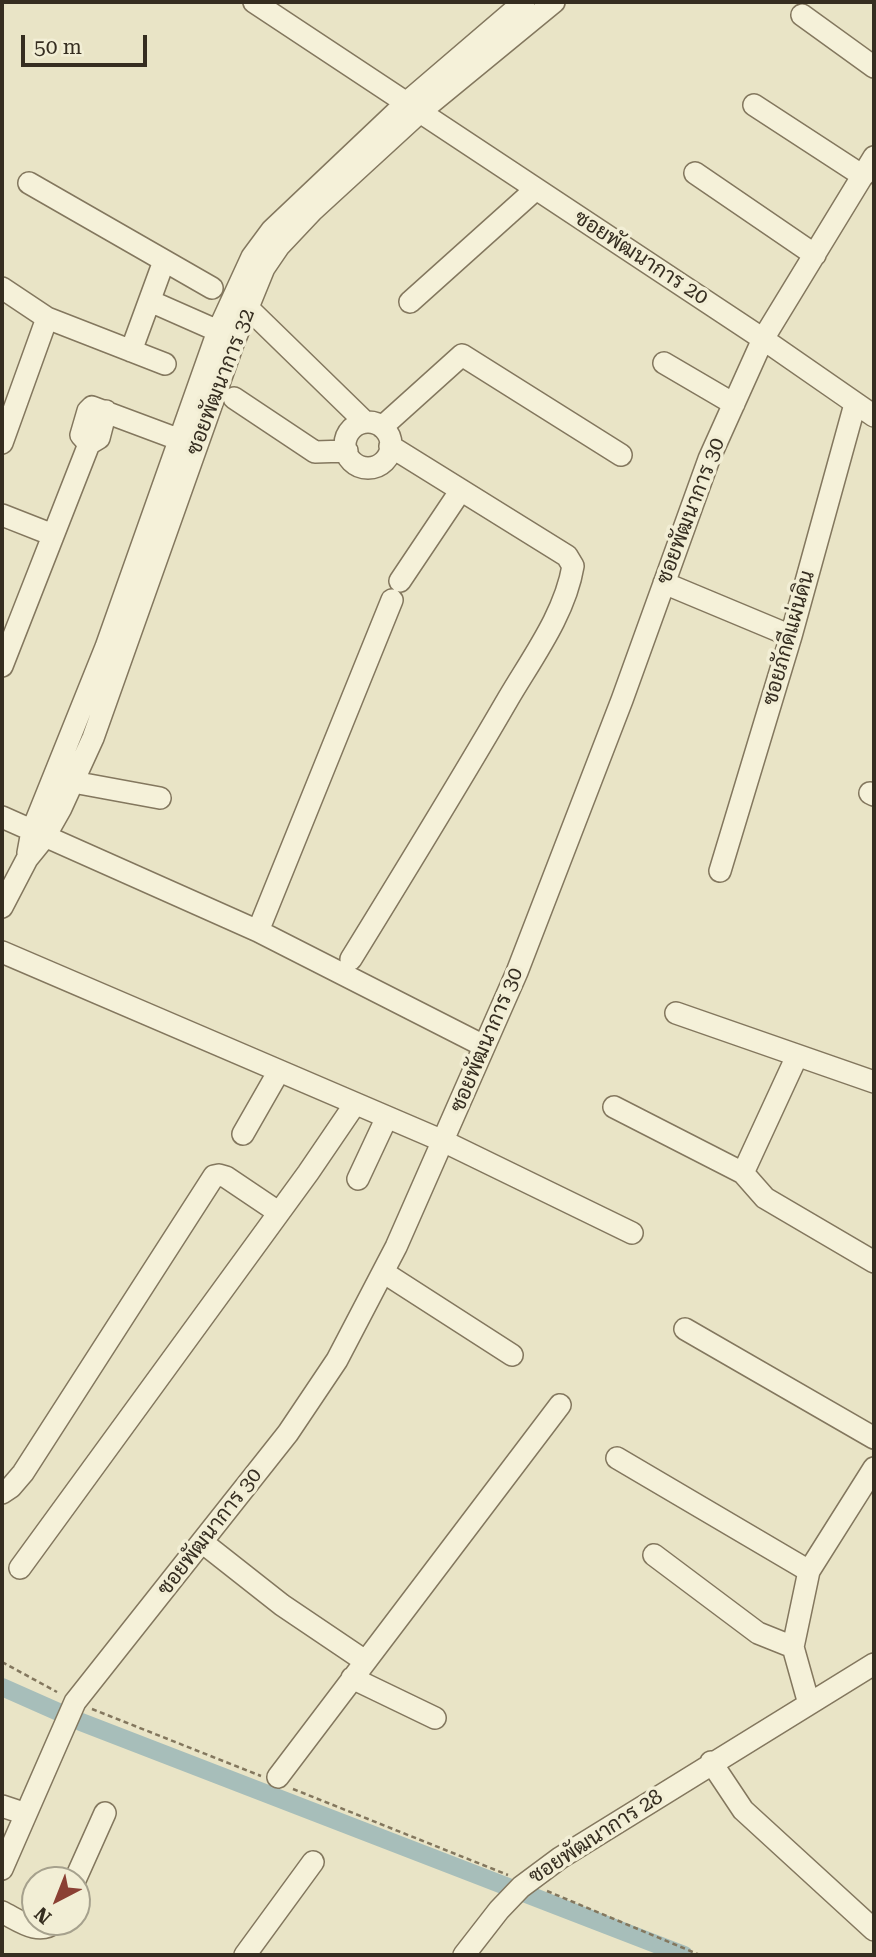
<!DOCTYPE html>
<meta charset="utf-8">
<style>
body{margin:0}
#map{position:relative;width:876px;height:1957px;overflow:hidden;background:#e9e4c6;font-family:"Roboto Serif",serif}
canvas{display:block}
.frame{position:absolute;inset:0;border:4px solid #352d20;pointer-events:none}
.north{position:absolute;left:21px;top:1866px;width:70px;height:70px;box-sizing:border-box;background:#f2eed5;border:2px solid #a6a18d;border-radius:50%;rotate:222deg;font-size:19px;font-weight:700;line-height:28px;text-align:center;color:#352d20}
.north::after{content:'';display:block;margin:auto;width:24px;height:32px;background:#8b4034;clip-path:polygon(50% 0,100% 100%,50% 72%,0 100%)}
.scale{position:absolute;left:21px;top:35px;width:126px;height:32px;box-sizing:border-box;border:4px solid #352d20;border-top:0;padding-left:9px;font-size:21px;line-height:24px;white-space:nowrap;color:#352d20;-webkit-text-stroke:5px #f2eed5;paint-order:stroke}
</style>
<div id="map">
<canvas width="876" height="1957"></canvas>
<div class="frame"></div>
<div class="north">N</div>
<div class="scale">50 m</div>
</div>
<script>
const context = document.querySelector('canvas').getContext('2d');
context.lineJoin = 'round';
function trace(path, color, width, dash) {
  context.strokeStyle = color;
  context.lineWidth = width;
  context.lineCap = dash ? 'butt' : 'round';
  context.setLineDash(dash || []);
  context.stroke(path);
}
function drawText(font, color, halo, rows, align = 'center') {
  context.font = font + ' "Roboto Serif",Sarabun,serif';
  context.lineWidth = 7;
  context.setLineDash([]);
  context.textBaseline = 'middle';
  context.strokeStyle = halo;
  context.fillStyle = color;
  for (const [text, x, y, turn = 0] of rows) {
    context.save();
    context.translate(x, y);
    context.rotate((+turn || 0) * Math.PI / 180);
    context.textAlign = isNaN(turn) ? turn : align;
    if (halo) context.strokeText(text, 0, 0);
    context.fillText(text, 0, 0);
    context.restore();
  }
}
trace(new Path2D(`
 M 2,1687 L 81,1722 L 684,1955`), '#a7beba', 18);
const minor = new Path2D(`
 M 254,2 L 763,339 L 874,416
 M 802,15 L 874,67
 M 754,105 L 863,176
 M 695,173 L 815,255
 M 29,183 L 212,288
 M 2,288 L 47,318 L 165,364
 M 150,301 L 218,331
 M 410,302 L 536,189
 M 248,308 L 364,421
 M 131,351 L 164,261
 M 664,363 L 734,404
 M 234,398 L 315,452 L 347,451
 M345 445a23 23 0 1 1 46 0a23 23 0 1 1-46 0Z
 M 382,427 L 462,355 L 621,455
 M 2,443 L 47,318
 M 89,444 L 81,435 L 88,411 L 92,407 L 191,444
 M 2,515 L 53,535
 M 400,581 L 461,490
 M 664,583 L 791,636
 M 2,666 L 89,444 L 99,438 L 106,411
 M 73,782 L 160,798
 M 870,793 L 874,795
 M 2,817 L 258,931 L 484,1046
 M 28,853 L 32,831 L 106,647 L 218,331 L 252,257 L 272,230 L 406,103 L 524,2
 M 720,871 L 791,636 L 855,404
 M 2,907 L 27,859 L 44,838 L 61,808 L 93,738 L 233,344 L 264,268 L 279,246 L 312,211 L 420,112 L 554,2
 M 258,931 L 392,600
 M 2,952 L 443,1141 L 632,1233
 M 351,959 C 404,873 457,787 508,699 C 532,658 565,614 573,566 L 567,556 L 390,446
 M 676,1013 L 874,1082
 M 614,1107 L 743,1173 L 765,1198 L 874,1262
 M 243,1134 L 279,1071
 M 743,1173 L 797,1056
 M 358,1179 L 387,1117
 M 383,1272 L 512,1355
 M 685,1329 L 874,1438
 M 617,1458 L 809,1571
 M 2,1493 L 11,1487 L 23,1473 L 214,1176 L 219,1175 L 226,1177 L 278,1212
 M 202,1542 L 282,1605 L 365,1661
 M 654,1555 L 758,1633 L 793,1647
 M 20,1568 L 308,1173 L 355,1104
 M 352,1678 L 435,1718
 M 809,1704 L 793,1647 L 809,1571 L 874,1468
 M 711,1762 L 743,1810 L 874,1930
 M 278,1777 L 560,1405
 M 2,1806 L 26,1814
 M 2,1869 L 75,1702 L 288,1433 L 337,1360 L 396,1247 L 517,972 L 622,700 L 709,459 L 763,339 L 874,157
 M 75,1880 L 105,1813
 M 2,1912 C 20,1921 38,1936 56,1922
 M 245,1955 L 313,1862
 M 464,1955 L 499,1910 L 521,1887 L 560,1858 L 874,1664`);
trace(minor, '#83775e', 24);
trace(new Path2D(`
 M 2,1662 L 57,1692
 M 92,1709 L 261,1776
 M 293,1789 L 508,1875
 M 547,1891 L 700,1955`), '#83775e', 2.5, [5, 3.5]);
trace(minor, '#f5f1d9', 21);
drawText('21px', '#352d20', '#f2eed5', [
 ["ซอยพัฒนาการ 20",641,258,33],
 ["ซอยพัฒนาการ 32",221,382,-69],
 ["ซอยพัฒนาการ 30",691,511,-69],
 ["ซอยภักดีแผ่นดิน",789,638,-74],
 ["ซอยพัฒนาการ 30",487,1040,-67],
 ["ซอยพัฒนาการ 30",210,1532,-52],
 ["ซอยพัฒนาการ 28",596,1837,-33]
]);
</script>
